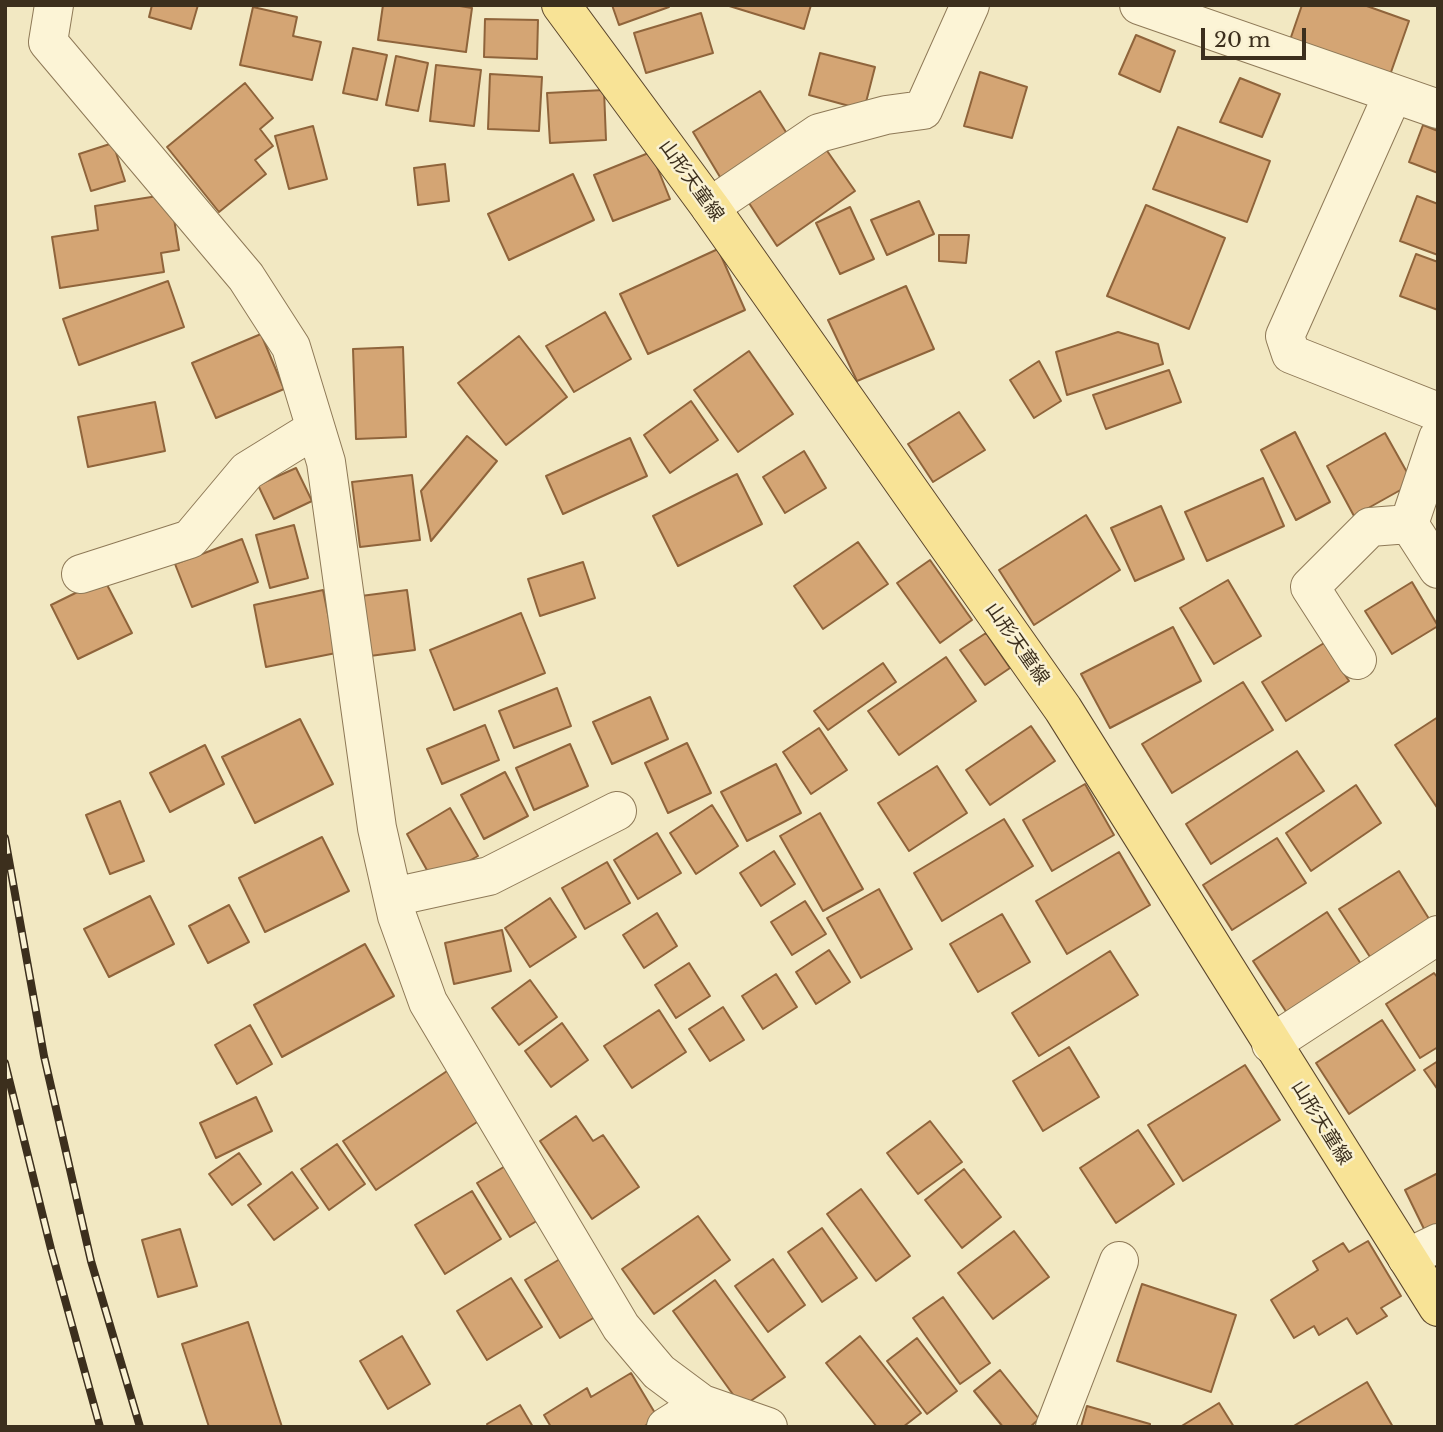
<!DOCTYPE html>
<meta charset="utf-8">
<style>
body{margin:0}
#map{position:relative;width:1443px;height:1432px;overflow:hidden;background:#f2e8c2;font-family:"Libre Baskerville",serif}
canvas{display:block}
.frame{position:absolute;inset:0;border:7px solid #3c2f1d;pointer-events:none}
.scale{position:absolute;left:1201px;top:28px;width:105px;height:32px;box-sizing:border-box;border:4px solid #3c2f1d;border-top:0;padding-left:9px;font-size:21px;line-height:24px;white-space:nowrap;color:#3c2f1d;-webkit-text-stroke:5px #f9f1d2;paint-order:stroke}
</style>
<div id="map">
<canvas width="1443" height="1432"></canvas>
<div class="frame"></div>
<div class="scale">20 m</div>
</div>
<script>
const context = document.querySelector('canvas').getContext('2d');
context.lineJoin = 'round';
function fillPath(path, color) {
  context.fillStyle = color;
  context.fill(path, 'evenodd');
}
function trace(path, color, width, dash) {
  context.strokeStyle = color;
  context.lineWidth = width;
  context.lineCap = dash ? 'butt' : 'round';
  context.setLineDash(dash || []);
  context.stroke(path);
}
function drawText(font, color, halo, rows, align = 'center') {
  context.font = font + ' "Libre Baskerville","Noto Sans JP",serif';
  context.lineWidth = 5;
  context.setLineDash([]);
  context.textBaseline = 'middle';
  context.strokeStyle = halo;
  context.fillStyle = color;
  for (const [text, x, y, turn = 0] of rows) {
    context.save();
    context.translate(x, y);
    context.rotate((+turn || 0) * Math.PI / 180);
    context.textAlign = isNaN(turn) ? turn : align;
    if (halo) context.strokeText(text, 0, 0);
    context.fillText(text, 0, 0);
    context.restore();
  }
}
const building = new Path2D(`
 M 152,5 L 198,5 L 191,29 L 149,17 Z
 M 383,5 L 454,5 L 472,8 L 466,52 L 378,40 Z
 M 612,5 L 669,5 L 669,7 L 619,25 Z
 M 726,5 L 811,5 L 804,29 Z
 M 1302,5 L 1364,5 L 1409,21 L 1390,75 L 1290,40 Z
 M 253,7 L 297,17 L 293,36 L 321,42 L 312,80 L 240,65 Z
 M 701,13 L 713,53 L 646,73 L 634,33 Z
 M 485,19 L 538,20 L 537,59 L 484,57 Z
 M 1136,35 L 1175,51 L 1160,92 L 1119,74 Z
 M 353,48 L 387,55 L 377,100 L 343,93 Z
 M 820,53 L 875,67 L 864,110 L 809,95 Z
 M 396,56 L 428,63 L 418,111 L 386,105 Z
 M 436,65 L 481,70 L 474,126 L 430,121 Z
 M 980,72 L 1027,87 L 1012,138 L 964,126 Z
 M 490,74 L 542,77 L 539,131 L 488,129 Z
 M 1240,78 L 1280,94 L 1262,137 L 1220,122 Z
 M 245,83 L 273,118 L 260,129 L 273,146 L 255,160 L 266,174 L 219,212 L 167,147 Z
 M 604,90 L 606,140 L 550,143 L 547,93 Z
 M 760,91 L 791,140 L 723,182 L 693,132 Z
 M 1423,125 L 1438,131 L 1438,173 L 1409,162 Z
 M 313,126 L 327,179 L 289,189 L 275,136 Z
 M 1178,127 L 1270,161 L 1247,222 L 1153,189 Z
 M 113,143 L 125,181 L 91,191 L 79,154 Z
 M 823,145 L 855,191 L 777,246 L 747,200 Z
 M 651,152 L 670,199 L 613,221 L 594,175 Z
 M 445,164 L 449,201 L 418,205 L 414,168 Z
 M 573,174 L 594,220 L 509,260 L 488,214 Z
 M 170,194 L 179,250 L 161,253 L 164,272 L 60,288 L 52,237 L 98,230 L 95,206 Z
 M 1417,196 L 1438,204 L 1438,255 L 1400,241 Z
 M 919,201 L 934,234 L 887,255 L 871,220 Z
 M 1146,205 L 1225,238 L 1189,329 L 1107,296 Z
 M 850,207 L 874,259 L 840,274 L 816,223 Z
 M 939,235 L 969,235 L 966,263 L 939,261 Z
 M 718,249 L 745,310 L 648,354 L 620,294 Z
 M 1416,254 L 1438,262 L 1438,310 L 1400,296 Z
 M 168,281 L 184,327 L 79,365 L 63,319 Z
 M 906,286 L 934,349 L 857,381 L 828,320 Z
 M 605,312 L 631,359 L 574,392 L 546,346 Z
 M 1118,332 L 1158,344 L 1163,364 L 1067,395 L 1056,352 Z
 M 261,334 L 284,389 L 216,418 L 192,363 Z
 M 519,336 L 567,397 L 506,445 L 458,383 Z
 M 403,347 L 406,437 L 356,439 L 353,349 Z
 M 749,351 L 793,414 L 738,452 L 694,390 Z
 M 1039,361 L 1061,401 L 1034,418 L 1010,380 Z
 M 1169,370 L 1181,402 L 1106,429 L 1093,395 Z
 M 691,401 L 718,440 L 670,473 L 644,435 Z
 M 155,402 L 165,451 L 88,467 L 78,417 Z
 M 959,412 L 985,450 L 933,482 L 908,444 Z
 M 1295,432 L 1330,502 L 1296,520 L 1261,450 Z
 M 1385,433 L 1413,483 L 1354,516 L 1327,466 Z
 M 467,436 L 497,461 L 431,541 L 421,491 Z
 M 630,438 L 647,476 L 563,514 L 546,476 Z
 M 804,451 L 826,488 L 785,513 L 763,477 Z
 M 296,468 L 312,501 L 274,519 L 258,485 Z
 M 737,474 L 762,524 L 678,566 L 653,516 Z
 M 412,475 L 420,540 L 360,547 L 352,482 Z
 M 1263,478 L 1284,526 L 1207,561 L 1185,512 Z
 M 1161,506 L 1184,559 L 1135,581 L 1111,528 Z
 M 1086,515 L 1120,570 L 1034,625 L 999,570 Z
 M 294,525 L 308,578 L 270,588 L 256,535 Z
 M 242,539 L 258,582 L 192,607 L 175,564 Z
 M 858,542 L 888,584 L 823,629 L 794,586 Z
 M 930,560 L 972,620 L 940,643 L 897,583 Z
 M 583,562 L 595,598 L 540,616 L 528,579 Z
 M 104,579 L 132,633 L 78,659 L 51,605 Z
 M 1228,580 L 1261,636 L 1214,664 L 1180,608 Z
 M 1412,582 L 1438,626 L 1392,654 L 1365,611 Z
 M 323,590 L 336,653 L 266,667 L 254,605 Z
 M 407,590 L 415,650 L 370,656 L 361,596 Z
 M 521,613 L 545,673 L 454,710 L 430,650 Z
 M 1173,627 L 1201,681 L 1110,728 L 1081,674 Z
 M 986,633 L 1010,668 L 985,685 L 960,650 Z
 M 1324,643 L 1349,681 L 1286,721 L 1262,682 Z
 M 946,657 L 976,701 L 899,755 L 868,711 Z
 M 883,663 L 896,682 L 828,730 L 814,711 Z
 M 1243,682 L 1273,730 L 1172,793 L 1142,744 Z
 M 557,688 L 571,726 L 514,748 L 499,711 Z
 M 650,697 L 668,739 L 612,764 L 593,722 Z
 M 1438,717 L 1438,809 L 1395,745 Z
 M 300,719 L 333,784 L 255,823 L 222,757 Z
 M 485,725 L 499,760 L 442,784 L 427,749 Z
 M 1031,726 L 1055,761 L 990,805 L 966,770 Z
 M 819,728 L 847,770 L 811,794 L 783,752 Z
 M 687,743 L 711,793 L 668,813 L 645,763 Z
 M 570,744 L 588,786 L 534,810 L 516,768 Z
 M 205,745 L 224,784 L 170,812 L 150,773 Z
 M 1297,751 L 1324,791 L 1211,864 L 1186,824 Z
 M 776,764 L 801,813 L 747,841 L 721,792 Z
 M 937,766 L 967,813 L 909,851 L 878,803 Z
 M 505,772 L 528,816 L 484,839 L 461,795 Z
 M 1085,784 L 1114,835 L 1052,871 L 1023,820 Z
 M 1356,785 L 1381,823 L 1311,871 L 1286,833 Z
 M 120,801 L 144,861 L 110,874 L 86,815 Z
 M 712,805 L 738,846 L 696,874 L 670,833 Z
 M 450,808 L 478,856 L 433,881 L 407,834 Z
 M 820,813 L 863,889 L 823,911 L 780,836 Z
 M 1004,819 L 1033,866 L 942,921 L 914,873 Z
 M 657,833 L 681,873 L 638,899 L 614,860 Z
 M 322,837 L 349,891 L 265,932 L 239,878 Z
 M 1277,838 L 1306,883 L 1232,930 L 1203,885 Z
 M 774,851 L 795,884 L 761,906 L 740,873 Z
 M 1119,852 L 1150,905 L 1067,954 L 1036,901 Z
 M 607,862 L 630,903 L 585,929 L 562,888 Z
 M 1399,871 L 1431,922 L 1372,960 L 1339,909 Z
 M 879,889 L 912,949 L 861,978 L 827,918 Z
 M 150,896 L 174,944 L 109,977 L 84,929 Z
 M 550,898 L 576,937 L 530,967 L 505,928 Z
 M 805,901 L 826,934 L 792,955 L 771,922 Z
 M 229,905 L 249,942 L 208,963 L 189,926 Z
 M 1327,912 L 1361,964 L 1287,1013 L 1253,961 Z
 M 657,913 L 677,946 L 644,968 L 623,935 Z
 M 1002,914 L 1030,962 L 978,992 L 950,944 Z
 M 502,930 L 511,971 L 454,984 L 445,943 Z
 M 365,944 L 394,996 L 282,1057 L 254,1005 Z
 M 829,950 L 850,982 L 816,1004 L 796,972 Z
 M 1110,951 L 1138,995 L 1039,1056 L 1012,1013 Z
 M 689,963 L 710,996 L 676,1018 L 655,985 Z
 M 1434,973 L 1438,978 L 1438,1047 L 1420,1058 L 1386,1004 Z
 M 776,974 L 797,1007 L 763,1029 L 742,996 Z
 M 530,980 L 557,1017 L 519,1045 L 492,1008 Z
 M 723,1007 L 744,1040 L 710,1061 L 689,1029 Z
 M 659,1010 L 686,1052 L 632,1088 L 604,1046 Z
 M 1382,1020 L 1415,1070 L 1349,1114 L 1316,1063 Z
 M 562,1023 L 588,1060 L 551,1087 L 525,1051 Z
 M 250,1025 L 272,1064 L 237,1084 L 215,1045 Z
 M 1069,1047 L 1099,1097 L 1043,1131 L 1013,1081 Z
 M 1438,1061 L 1438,1090 L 1424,1070 Z
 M 1245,1065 L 1280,1120 L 1183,1181 L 1148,1125 Z
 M 453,1067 L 486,1116 L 376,1190 L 343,1141 Z
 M 256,1097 L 272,1131 L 216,1158 L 200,1123 Z
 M 576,1116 L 593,1141 L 603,1135 L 639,1187 L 592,1219 L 540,1141 Z
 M 930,1121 L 962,1162 L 918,1194 L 887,1153 Z
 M 1138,1130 L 1174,1184 L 1116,1223 L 1080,1168 Z
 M 337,1144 L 365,1184 L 329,1210 L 301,1169 Z
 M 239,1153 L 261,1184 L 232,1205 L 209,1174 Z
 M 507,1165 L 540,1219 L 510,1237 L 477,1183 Z
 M 964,1169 L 1001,1217 L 962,1248 L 925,1200 Z
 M 292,1172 L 318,1208 L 274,1240 L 248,1205 Z
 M 1438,1173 L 1438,1227 L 1426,1233 L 1405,1190 Z
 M 861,1189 L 910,1256 L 876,1281 L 827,1214 Z
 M 472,1191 L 501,1239 L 445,1274 L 415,1225 Z
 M 698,1216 L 730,1260 L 654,1314 L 622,1269 Z
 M 822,1228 L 857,1278 L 822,1302 L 788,1252 Z
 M 180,1229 L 197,1286 L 158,1297 L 142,1240 Z
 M 1014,1231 L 1049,1277 L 993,1319 L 958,1273 Z
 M 1368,1241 L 1401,1296 L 1381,1308 L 1387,1316 L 1357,1334 L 1347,1318 L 1319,1335 L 1314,1326 L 1294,1338 L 1271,1300 L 1318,1270 L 1313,1261 L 1343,1243 L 1349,1252 Z
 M 565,1256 L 600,1314 L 560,1338 L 525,1280 Z
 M 773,1259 L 805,1305 L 768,1332 L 735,1286 Z
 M 511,1278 L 542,1327 L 487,1360 L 457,1311 Z
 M 715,1280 L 785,1377 L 742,1407 L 673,1311 Z
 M 1142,1284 L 1236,1315 L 1211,1392 L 1117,1361 Z
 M 943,1297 L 990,1363 L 960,1384 L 913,1318 Z
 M 248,1322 L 282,1427 L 209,1427 L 182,1344 Z
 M 402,1336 L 430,1384 L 388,1409 L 360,1361 Z
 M 860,1336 L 921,1413 L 903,1427 L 877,1427 L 826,1363 Z
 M 917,1338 L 957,1391 L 927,1414 L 887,1361 Z
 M 1000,1370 L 1039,1419 L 1030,1427 L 1003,1427 L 974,1391 Z
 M 631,1373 L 658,1418 L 643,1427 L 551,1427 L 544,1415 L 587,1388 L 591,1397 Z
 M 1367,1382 L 1393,1427 L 1292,1427 Z
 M 1219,1403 L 1234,1427 L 1180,1427 Z
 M 520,1405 L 533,1427 L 488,1427 L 487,1424 Z
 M 1087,1406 L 1150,1424 L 1150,1427 L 1081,1427 Z`);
fillPath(building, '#d4a574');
trace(building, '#8f643b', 2);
const minor = new Path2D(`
 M 54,5 L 48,42 L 246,277 L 291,347 L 326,462 L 377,828 L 397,916 L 428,1002 L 621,1327 L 659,1372 L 702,1404 L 768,1427
 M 1139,5 L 1438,109
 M 1393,94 L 1285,336 L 1291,354 L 1438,412
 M 710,207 L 819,133 L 886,115 L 923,110 L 970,5
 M 1438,438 L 1409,524 L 1438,569
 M 81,574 L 190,539 L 247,471 L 315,429
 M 1357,660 L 1310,587 L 1370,527 L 1409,524
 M 393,897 L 489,876 L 617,811
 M 1271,1044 L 1438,935
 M 1407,1258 L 1438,1243
 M 666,1427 L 702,1404
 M 1055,1427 L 1119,1261`);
const major = new Path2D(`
 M 561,5 L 710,207 L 1063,709 L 1438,1307`);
trace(minor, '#8e7957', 40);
trace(major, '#5b462c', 40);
trace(minor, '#fcf4d6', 38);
trace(major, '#f8e396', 38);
const rail = new Path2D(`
 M 5,838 L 44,1056 L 91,1261 L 140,1427
 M 5,1063 L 51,1249 L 100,1427`);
trace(rail, '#3c2f1d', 8);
trace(rail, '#f9f1d2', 5, [16]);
drawText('19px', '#3c2f1d', '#f9f1d2', [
 ["山形天童線",691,181,54],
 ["山形天童線",1017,644,55],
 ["山形天童線",1321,1123,58]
]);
</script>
